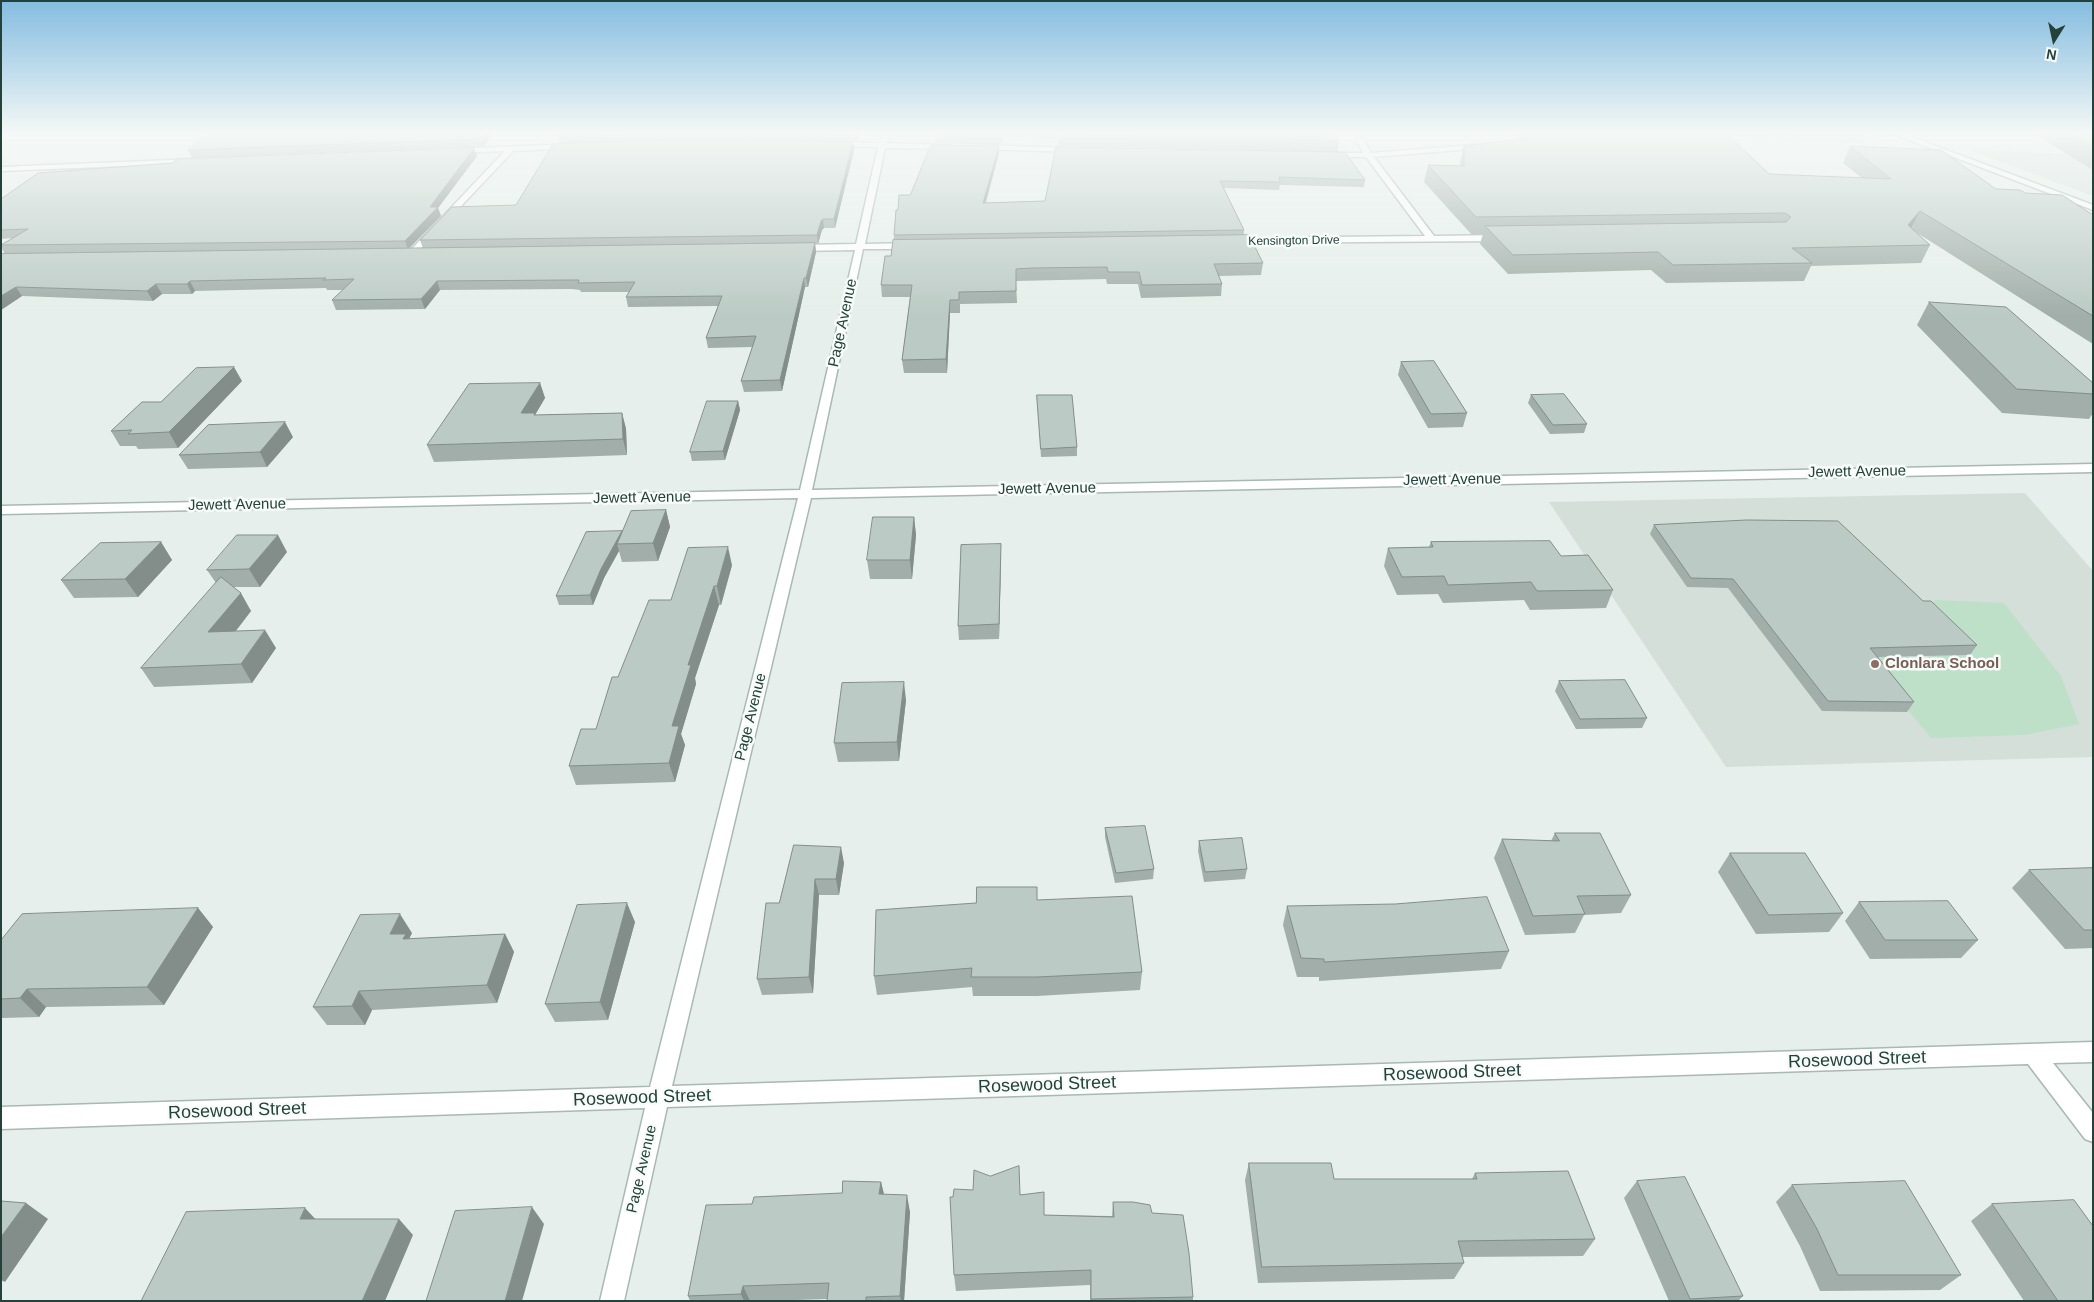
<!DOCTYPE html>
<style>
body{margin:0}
#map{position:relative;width:2094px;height:1302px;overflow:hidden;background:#e6efeb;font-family:Helvetica,sans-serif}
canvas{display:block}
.frame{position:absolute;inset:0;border:2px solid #24423a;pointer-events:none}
.north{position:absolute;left:2029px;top:15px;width:50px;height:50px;-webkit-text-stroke:4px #f7fbf9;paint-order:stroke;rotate:190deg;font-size:14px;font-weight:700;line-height:20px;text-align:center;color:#24423a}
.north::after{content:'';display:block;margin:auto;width:18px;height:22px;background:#24423a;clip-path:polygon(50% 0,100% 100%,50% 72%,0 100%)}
</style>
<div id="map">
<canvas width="2094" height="1302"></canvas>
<div class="frame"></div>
<div class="north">N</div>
</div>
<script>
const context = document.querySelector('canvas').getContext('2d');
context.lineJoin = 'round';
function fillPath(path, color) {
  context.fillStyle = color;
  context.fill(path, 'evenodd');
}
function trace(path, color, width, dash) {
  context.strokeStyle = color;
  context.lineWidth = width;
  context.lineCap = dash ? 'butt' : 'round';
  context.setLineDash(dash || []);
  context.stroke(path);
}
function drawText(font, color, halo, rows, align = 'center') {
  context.font = font + ' Helvetica,sans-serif';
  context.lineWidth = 5;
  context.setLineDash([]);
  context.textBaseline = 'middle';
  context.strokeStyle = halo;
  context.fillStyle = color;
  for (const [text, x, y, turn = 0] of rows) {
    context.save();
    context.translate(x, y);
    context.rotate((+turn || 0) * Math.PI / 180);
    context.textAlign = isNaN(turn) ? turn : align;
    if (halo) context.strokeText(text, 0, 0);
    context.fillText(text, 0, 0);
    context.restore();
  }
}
fillPath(new Path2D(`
 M 1646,134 L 1866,134 L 1888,144 L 1717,137 Z
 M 1968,149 L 2093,155 L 2093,196 L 1974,152 Z
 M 2025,493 L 2093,571 L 2093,757 L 1726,767 L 1549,502 Z`), '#d4dfda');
fillPath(new Path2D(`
 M 1935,600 L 2004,603 L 2061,676 L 2079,724 L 2025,735 L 1931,738 L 1864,657 L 1907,656 L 1912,661 L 1930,661 L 1927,656 L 1970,655 L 1925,610 Z`), '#bfe0c8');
const street = new Path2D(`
 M 883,134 L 891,134 L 886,143 L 949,145 L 953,147 L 949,149 L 885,148 L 865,244 L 911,243 L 915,246 L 911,249 L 863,249 L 812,490 L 2093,464 L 2093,472 L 811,498 L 672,1086 L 2093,1042 L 2093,1062 L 2053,1063 L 2093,1113 L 2093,1142 L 2085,1139 L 2028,1064 L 667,1107 L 624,1301 L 600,1301 L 645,1108 L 1,1129 L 1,1107 L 650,1087 L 798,498 L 1,514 L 1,506 L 800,490 L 855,250 L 797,251 L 793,248 L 797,245 L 856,244 L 878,147 L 832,146 L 828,144 L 832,142 L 879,143 Z
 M 1357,138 L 1363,138 L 1371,153 L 1487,144 L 1487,148 L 1484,148 L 1374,157 L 1434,236 L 1501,235 L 1505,238 L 1501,241 L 1229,243 L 1228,241 L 1232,238 L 1425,236 L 1366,157 L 1327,157 L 1323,155 L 1327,153 L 1363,153 L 1356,140 Z
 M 572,144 L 576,146 L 575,148 L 513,151 L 414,256 L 408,256 L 407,254 L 505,151 L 455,153 L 452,153 L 452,149 Z
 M 977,145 L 1077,148 L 1081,150 L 1077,152 L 980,149 L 976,147 Z
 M 195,159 L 199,161 L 198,163 L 1,171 L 1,167 Z`);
const secondary = new Path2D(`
 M 1893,134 L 1904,134 L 2093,205 L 2093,210 Z`);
trace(street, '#a8b8b2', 3);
trace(secondary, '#a4bbb3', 3);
fillPath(street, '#fff');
fillPath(secondary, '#fff');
fillPath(new Path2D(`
 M 493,134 L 483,147 L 192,158 L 188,150 Z
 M 560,134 L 861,134 L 856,142 L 713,139 L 854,150 L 835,228 L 824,228 L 822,230 L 818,244 L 815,244 L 816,252 L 808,287 L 805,287 L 782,391 L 744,392 L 741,381 L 753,347 L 708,348 L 706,338 L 718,306 L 628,307 L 626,297 L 629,292 L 581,292 L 580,290 L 572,289 L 440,290 L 425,309 L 336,310 L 332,300 L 343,290 L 327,290 L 326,288 L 195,291 L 192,294 L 162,294 L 153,301 L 22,296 L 1,310 L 1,254 L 5,254 L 1,247 L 1,245 L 12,238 L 1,239 L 1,199 L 477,156 L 438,208 L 441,216 L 409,249 L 423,248 L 420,240 L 516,205 L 560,144 L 558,137 Z
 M 935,134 L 1335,134 L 1339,140 L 1338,152 L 1058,146 L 1058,139 L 1003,137 L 1001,145 L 935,143 Z
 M 1516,134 L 1727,134 L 1769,174 L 1862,178 L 1843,163 L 1850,146 L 1996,189 L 2025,193 L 2093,215 L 2093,344 L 1914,231 L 1930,245 L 1921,263 L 1811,266 L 1804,281 L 1666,283 L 1651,270 L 1508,274 L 1480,244 L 1483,234 L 1472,235 L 1424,182 L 1428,165 L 1460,166 L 1460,162 L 1464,146 L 1524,138 L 1518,139 Z
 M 1740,134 L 1789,134 L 1788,136 Z
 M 2034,134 L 2093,134 L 2093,170 Z
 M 1056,147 L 1365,180 L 1364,187 L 1280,185 L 1279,190 L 1224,188 L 1244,230 L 1244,235 L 1263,263 L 1261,275 L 1219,276 L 1222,284 L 1221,296 L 1141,298 L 1138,284 L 1107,284 L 1106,279 L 1016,281 L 1017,303 L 960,304 L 960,313 L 950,313 L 947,373 L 904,373 L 902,360 L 910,297 L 882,297 L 881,285 L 891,256 L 898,210 L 910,195 L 999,153 L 986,203 L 1045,201 Z
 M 1929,302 L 2093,383 L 2093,413 L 2089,419 L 2002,413 L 1917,325 Z
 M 1401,362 L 1467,413 L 1463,427 L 1428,428 L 1398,375 Z
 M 242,381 L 178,448 L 138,449 L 136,446 L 120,446 L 111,431 L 161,402 Z
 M 540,383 L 545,398 L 535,415 L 622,413 L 626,429 L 627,455 L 434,462 L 427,445 Z
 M 1037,395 L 1077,447 L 1077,456 L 1041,457 Z
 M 1531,395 L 1587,424 L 1584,433 L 1550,434 L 1528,403 Z
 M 738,401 L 740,410 L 725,460 L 692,461 L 690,452 Z
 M 293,437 L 267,467 L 188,469 L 179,455 Z
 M 666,510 L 670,527 L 658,561 L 622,562 L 619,551 L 604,578 L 593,605 L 559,605 L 556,596 L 622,531 Z
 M 914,517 L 916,535 L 912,579 L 870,579 L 867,560 Z
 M 1654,525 L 1923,601 L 1977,645 L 1970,655 L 1878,657 L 1914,702 L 1907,712 L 1822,711 L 1728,588 L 1687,587 L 1650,534 Z
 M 161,542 L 172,560 L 138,597 L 74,598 L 61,580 Z
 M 1431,542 L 1561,556 L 1613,590 L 1606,608 L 1530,610 L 1524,600 L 1443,603 L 1438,594 L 1397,595 L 1384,566 L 1388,548 L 1429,547 Z
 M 287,552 L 260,587 L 234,587 L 251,611 L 236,631 L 276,648 L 252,683 L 154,687 L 141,668 L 216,583 L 207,570 Z
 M 1001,558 L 999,639 L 959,640 L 958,626 Z
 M 732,565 L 721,605 L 719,605 L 695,678 L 696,684 L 681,734 L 685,745 L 675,782 L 576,785 L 569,766 L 596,729 L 618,677 L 671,600 Z
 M 1559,681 L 1647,718 L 1642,728 L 1576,729 L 1555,691 Z
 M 906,700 L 899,761 L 838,762 L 834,743 Z
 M 1105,828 L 1154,869 L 1153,879 L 1115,883 L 1105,837 Z
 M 1555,833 L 1631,895 L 1621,913 L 1584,915 L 1575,933 L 1525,935 L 1494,858 L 1502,839 L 1551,841 Z
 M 1199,841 L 1247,869 L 1245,879 L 1204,882 L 1198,851 Z
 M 794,845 L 844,863 L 839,895 L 819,895 L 813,993 L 762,995 L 757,979 L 779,903 Z
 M 1730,853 L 1843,913 L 1829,932 L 1756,934 L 1718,872 Z
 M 2093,868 L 2093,948 L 2065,949 L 2012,888 L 2029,870 Z
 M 1037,900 L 1142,972 L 1140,990 L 1037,996 L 973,996 L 972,987 L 877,995 L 874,976 Z
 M 1859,902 L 1978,940 L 1961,958 L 1870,959 L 1845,921 Z
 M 1287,906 L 1509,951 L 1501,969 L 1319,981 L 1319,977 L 1297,977 L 1283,925 Z
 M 198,908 L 213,927 L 164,1005 L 46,1007 L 39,1017 L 1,1018 L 1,940 Z
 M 635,922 L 608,1020 L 555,1022 L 545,1004 Z
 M 412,933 L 409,939 L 505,934 L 514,952 L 497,1003 L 372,1010 L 365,1025 L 327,1025 L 313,1007 Z
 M 1249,1163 L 1334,1179 L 1472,1179 L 1475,1173 L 1595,1239 L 1583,1256 L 1462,1257 L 1464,1263 L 1454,1279 L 1258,1283 L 1245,1180 Z
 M 1637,1181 L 1743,1296 L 1738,1301 L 1669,1301 L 1624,1198 Z
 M 881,1182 L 884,1194 L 910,1212 L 904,1301 L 827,1301 L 827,1299 L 766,1301 L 690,1301 L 688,1296 L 752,1204 L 842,1193 Z
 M 1792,1185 L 1961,1275 L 1940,1290 L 1820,1291 L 1800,1246 L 1776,1202 Z
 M 1020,1194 L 1044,1215 L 1112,1216 L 1113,1202 L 1152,1213 L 1193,1297 L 1193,1301 L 1090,1301 L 1090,1285 L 956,1291 L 954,1275 Z
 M 1992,1204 L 2093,1301 L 2024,1301 L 1971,1221 Z`), '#a1aea9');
fillPath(new Path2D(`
 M 484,134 L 493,134 L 483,147 L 480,139 Z
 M 856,134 L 861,134 L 856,142 L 855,135 Z
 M 1001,134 L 1003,134 L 1003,137 L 1001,145 Z
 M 853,142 L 854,150 L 835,228 L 834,219 Z
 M 999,146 L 999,153 L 983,210 L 983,203 Z
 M 474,148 L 477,156 L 438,208 L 441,216 L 408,249 L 405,241 Z
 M 1920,211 L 1911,228 L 1908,225 Z
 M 823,219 L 824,228 L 822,230 L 818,244 L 817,235 L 821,221 Z
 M 815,243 L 816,252 L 808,287 L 806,278 Z
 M 804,278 L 805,287 L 782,391 L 780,380 Z
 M 190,281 L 195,291 L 192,294 L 187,284 Z
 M 437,281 L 440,290 L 425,309 L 421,299 Z
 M 156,284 L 162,294 L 153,301 L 147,291 Z
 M 16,287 L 22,296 L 1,310 L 1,296 Z
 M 950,300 L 950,313 L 947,373 L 946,359 Z
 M 234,367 L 242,381 L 178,448 L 169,432 Z
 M 540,383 L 545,398 L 535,415 L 540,429 L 521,413 Z
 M 738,401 L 740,410 L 725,460 L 723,451 Z
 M 622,413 L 626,429 L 627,455 L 623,439 Z
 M 285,422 L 293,437 L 267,467 L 260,452 Z
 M 666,510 L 670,527 L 658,561 L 653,543 Z
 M 914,517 L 916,535 L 912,579 L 910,560 Z
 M 622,531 L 624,540 L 617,544 L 619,551 L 604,578 L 593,605 L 590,595 L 601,569 Z
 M 278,535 L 287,552 L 260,587 L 249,569 Z
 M 161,542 L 172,560 L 138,597 L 125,579 Z
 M 1001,544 L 1001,558 L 999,639 L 999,624 Z
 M 728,547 L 732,565 L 721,605 L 717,586 Z
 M 714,586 L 719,605 L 695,678 L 696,684 L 681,734 L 685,745 L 675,782 L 669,763 L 672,726 L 688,665 Z
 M 241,593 L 251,611 L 220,651 L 208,632 Z
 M 265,630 L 276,648 L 252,683 L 241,664 Z
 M 904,682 L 906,700 L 899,761 L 897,742 Z
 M 841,847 L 844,863 L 839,895 L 836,879 Z
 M 815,879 L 819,895 L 813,993 L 809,977 Z
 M 627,903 L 635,922 L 608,1020 L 600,1002 Z
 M 198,908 L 213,927 L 164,1005 L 147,987 Z
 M 400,914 L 412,933 L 409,939 L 417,953 L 390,934 Z
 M 505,934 L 514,952 L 497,1003 L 487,985 Z
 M 27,989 L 46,1007 L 39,1017 L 20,998 Z
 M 359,991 L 372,1010 L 365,1025 L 352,1006 Z
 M 881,1182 L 885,1199 L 879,1194 Z
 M 907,1195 L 910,1212 L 904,1301 L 901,1301 L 900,1296 Z
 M 26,1203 L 48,1219 L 5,1282 L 1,1280 L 1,1237 Z
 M 532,1207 L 544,1224 L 522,1301 L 505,1301 Z
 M 305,1208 L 321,1225 L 300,1219 Z
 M 399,1219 L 413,1235 L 385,1301 L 362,1301 Z
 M 743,1286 L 750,1301 L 744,1301 L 741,1294 Z`), '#838d89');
const building = new Path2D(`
 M 208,134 L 484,134 L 480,139 L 188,150 Z
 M 560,134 L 650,134 L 558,137 Z
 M 804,134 L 856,134 L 855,135 Z
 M 1058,134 L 1335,134 L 1339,140 Z
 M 1528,134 L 1727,134 L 1769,174 L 1891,179 L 1850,146 L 1941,150 L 1996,189 L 2020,190 L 2025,193 L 2062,195 L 2093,215 L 2093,316 L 1920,211 L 1908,225 L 1930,245 L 1792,248 L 1812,263 L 1673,265 L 1658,252 L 1513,255 L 1485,226 L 1786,222 L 1791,217 L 1785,213 L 1476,217 L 1428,165 L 1464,166 L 1464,146 L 1530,138 Z
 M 2074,134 L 2093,134 L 2093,145 Z
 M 698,139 L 853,142 L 834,219 L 823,219 L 821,221 L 817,235 L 420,240 L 452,207 L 516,205 L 553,144 Z
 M 931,145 L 999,146 L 983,203 L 1045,201 L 1056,147 L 1345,152 L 1365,180 L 1279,177 L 1280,182 L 1220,181 L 1244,230 L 894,235 L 896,210 L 898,210 L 899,195 L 910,195 Z
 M 474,148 L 430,207 L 438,207 L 405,241 L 1,245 L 28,229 L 1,230 L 1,199 L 38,173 L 172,163 L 178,159 Z
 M 1249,235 L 1263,263 L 1214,264 L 1222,284 L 1142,285 L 1139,272 L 1108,272 L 1107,267 L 1032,268 L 1016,269 L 1016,291 L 959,292 L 959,300 L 950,300 L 946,359 L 902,360 L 912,285 L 881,285 L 885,256 L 891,256 L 893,240 Z
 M 815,243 L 806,278 L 804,278 L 780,380 L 741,381 L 756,336 L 706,338 L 722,296 L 626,297 L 635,282 L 578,283 L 579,280 L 569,280 L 437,281 L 421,299 L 332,300 L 354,279 L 323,280 L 326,278 L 190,281 L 187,284 L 156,284 L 147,291 L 16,287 L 1,296 L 1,254 Z
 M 1929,302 L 2006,307 L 2093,383 L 2093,394 L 2017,389 Z
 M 1434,361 L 1467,413 L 1431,414 L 1401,362 Z
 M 234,367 L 169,432 L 128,434 L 132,430 L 111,431 L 142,402 L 161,402 L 196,368 Z
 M 540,383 L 521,413 L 535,413 L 534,415 L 622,413 L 623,439 L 427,445 L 469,384 Z
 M 1564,394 L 1587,424 L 1553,425 L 1531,395 Z
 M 1037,395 L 1072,395 L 1077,447 L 1041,449 Z
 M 707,401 L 738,401 L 723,451 L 690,452 Z
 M 285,422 L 260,452 L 179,455 L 208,425 Z
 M 666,510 L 653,543 L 617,544 L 631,511 Z
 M 873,517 L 914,517 L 910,560 L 867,560 Z
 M 1747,520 L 1838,521 L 1923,601 L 1931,601 L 1977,645 L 1870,648 L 1914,702 L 1828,701 L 1733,579 L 1691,578 L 1654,525 Z
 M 622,531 L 601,569 L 590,595 L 556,596 L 586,532 Z
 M 237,535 L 278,535 L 249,569 L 207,570 Z
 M 1550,541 L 1561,556 L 1588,555 L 1613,590 L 1537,591 L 1531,582 L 1448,585 L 1444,576 L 1402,577 L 1388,548 L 1433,547 L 1431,542 Z
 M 161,542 L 125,579 L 61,580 L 100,543 Z
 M 1001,544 L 999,624 L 958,626 L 961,545 Z
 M 728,547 L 717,586 L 714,586 L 688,665 L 691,665 L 672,726 L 679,726 L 669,763 L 569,766 L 581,729 L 596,729 L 612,677 L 618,677 L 649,600 L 671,600 L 688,548 Z
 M 221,577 L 241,593 L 208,632 L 265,630 L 241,664 L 141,668 Z
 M 1625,680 L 1647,718 L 1580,719 L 1559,681 Z
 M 904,682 L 897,742 L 834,743 L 842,683 Z
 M 1145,826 L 1154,869 L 1116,873 L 1105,828 Z
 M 1555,833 L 1600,833 L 1631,895 L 1577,896 L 1585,914 L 1533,916 L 1502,839 L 1559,841 Z
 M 1242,838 L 1247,869 L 1205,872 L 1199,841 Z
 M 794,845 L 841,847 L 836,879 L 815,879 L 809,977 L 757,979 L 766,903 L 779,903 Z
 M 1730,853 L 1805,853 L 1843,913 L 1769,915 Z
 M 2093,868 L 2093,930 L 2084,930 L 2029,870 Z
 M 977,887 L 1037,887 L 1037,900 L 1132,896 L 1142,972 L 1037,977 L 971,977 L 972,968 L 874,976 L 876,910 L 976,903 Z
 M 1487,897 L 1509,951 L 1324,962 L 1324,959 L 1301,958 L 1287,906 L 1395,904 Z
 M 1948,901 L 1978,940 L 1885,940 L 1859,902 Z
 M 627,903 L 600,1002 L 545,1004 L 577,905 Z
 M 198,908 L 147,987 L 27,989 L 20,998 L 1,999 L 1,940 L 22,914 Z
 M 400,914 L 390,934 L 406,934 L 403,939 L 505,934 L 487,985 L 359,991 L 352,1006 L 313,1007 L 360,915 Z
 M 1249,1163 L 1331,1163 L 1334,1179 L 1477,1179 L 1475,1173 L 1568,1171 L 1595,1239 L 1458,1241 L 1464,1263 L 1262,1267 Z
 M 1019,1166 L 1020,1195 L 1044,1192 L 1044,1215 L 1114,1217 L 1113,1202 L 1133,1202 L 1150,1205 L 1152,1213 L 1183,1215 L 1189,1253 L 1193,1297 L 1091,1299 L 1091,1270 L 954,1275 L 950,1197 L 953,1197 L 954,1189 L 973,1190 L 974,1170 L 990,1176 Z
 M 1685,1177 L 1743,1296 L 1690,1299 L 1637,1181 Z
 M 843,1181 L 881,1182 L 879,1194 L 907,1195 L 900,1296 L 866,1297 L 866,1301 L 827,1301 L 829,1283 L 743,1286 L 741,1294 L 688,1296 L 706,1205 L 752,1204 L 754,1197 L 842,1193 Z
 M 1905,1181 L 1961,1275 L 1838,1275 L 1817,1229 L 1792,1185 Z
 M 2074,1200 L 2093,1226 L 2093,1301 L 2058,1301 L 1992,1204 Z
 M 1,1201 L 26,1203 L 1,1237 Z
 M 532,1207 L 505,1301 L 426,1301 L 455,1211 Z
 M 305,1208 L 300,1219 L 399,1219 L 362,1301 L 141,1301 L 186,1212 Z`);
fillPath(building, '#bbcac4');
trace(building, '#838d89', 1);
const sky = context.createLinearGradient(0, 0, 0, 316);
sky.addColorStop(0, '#84bce0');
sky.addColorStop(0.42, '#f4f8f6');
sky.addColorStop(1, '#f4f8f600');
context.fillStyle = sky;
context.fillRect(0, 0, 2094, 316);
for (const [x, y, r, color] of [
 [1875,664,5,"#8d6e63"]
]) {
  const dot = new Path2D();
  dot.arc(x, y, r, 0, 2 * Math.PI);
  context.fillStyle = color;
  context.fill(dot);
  trace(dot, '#f7fbf9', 2);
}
drawText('12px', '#24423a', '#f7fbf9', [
 ["Kensington Drive",1294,241,-1]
]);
drawText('15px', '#24423a', '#f7fbf9', [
 ["Page Avenue",843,323,-78],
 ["Jewett Avenue",1857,472,-1],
 ["Jewett Avenue",1452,480,-1],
 ["Jewett Avenue",1047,489,-1],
 ["Jewett Avenue",642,498,-1],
 ["Jewett Avenue",237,505,-1],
 ["Page Avenue",751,717,-76],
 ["Page Avenue",642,1169,-77]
]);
drawText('bold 15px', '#785e54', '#f7fbf9', [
 ["Clonlara School",1885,664]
], 'left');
drawText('18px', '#24423a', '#f7fbf9', [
 ["Rosewood Street",1857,1060,-2],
 ["Rosewood Street",1452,1073,-2],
 ["Rosewood Street",1047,1085,-2],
 ["Rosewood Street",642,1098,-2],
 ["Rosewood Street",237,1111,-2]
]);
</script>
